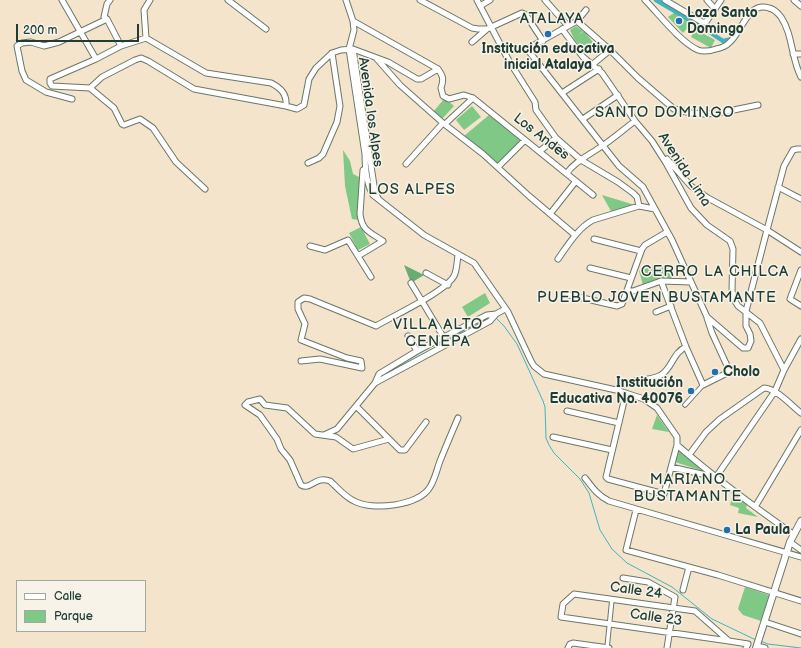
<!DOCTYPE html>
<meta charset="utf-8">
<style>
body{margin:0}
#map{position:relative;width:801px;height:648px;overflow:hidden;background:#f4e4cc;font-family:"Balsamiq Sans",sans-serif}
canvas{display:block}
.legend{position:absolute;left:16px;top:580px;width:130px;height:52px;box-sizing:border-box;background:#f7f3e8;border:1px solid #a1aaa0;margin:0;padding:5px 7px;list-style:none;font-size:12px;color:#1f3d34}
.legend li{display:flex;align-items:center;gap:8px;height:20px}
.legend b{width:20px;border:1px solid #a1aaa0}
.scale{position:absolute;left:16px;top:24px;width:123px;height:18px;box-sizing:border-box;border:2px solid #1f3d34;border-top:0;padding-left:5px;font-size:12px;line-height:14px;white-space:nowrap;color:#1f3d34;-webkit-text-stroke:3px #f7f3e8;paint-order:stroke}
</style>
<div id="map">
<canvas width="801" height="648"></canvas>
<ul class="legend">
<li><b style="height:5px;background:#fff"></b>Calle</li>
<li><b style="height:11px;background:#7fc885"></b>Parque</li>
</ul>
<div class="scale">200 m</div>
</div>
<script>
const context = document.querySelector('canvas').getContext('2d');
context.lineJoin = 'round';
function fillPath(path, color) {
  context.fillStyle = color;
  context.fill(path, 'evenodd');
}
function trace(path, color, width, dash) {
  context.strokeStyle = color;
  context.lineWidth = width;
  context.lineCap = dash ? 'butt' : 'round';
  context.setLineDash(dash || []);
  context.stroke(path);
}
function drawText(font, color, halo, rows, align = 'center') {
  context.font = font + ' "Balsamiq Sans",sans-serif';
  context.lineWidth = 3;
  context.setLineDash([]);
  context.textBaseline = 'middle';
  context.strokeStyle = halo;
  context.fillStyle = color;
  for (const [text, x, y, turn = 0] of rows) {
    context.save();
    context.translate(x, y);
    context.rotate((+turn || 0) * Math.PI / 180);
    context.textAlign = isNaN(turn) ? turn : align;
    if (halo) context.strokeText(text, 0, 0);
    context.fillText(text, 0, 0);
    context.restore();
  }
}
fillPath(new Path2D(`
 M 677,11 L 691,24 L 683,33 L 668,17 Z
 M 576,26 L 583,31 L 578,35 L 584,31 L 596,46 L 586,54 L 574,39 L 570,30 Z
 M 695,29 L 715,40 L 711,48 L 691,37 Z
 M 445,98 L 454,106 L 442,119 L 433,112 Z
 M 472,106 L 481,117 L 464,130 L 456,120 Z
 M 489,115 L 521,141 L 498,165 L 464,136 Z
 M 343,150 L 350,161 L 353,174 L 359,177 L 360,185 L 359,220 L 352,219 L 345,186 Z
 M 602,195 L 635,205 L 612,213 Z
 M 361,227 L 370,244 L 358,250 L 349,233 Z
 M 656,264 L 660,279 L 643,285 L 639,271 Z
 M 666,265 L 672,278 L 661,278 L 658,267 Z
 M 485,293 L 490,303 L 468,317 L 462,307 Z
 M 657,415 L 669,432 L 652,429 Z
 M 679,449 L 703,471 L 675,462 Z
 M 733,494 L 747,505 L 746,508 L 758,517 L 738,513 L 739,508 L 730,505 Z
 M 745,587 L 769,595 L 761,621 L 743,615 L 738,609 Z`), '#7fc885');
fillPath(new Path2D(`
 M 404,265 L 424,275 L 411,283 Z`), '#67ac72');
trace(new Path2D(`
 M 496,318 L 504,326 L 517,344 L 543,401 L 545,407 L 546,438 L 549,445 L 554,453 L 580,479 L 589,493 L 600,530 L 612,549 L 627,563 L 672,587 L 712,619 L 756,640
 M 478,324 L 489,318
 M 382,376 L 427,349 L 473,326
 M 760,641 L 768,644 L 801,648`), '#43b2bf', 1);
trace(new Path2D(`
 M 656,0 L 702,27 L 723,41 L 733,39`), '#43b2bf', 4.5);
const pedestrian = new Path2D(`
 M 685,405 L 703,385
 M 607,648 L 612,599`);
const minor = new Path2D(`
 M 62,0 L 96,59
 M 110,0 L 107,4 L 104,17 L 107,19 L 121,46
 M 228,0 L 266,29
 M 346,0 L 353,21 L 438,69 C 443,76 444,79 441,88 L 443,96 L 449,99 L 464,95 L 473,98 L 593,195
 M 420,0 L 472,28 L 478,29 L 487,29
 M 477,0 L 509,61 L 535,102 L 536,110 L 556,138 L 581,160 L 618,182 L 633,193 L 637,197 L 639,206
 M 545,0 L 568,26
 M 645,0 C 659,14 680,42 698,50 C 704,52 710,51 716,49 C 721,48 725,47 729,43 C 742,33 747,1 769,8 C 773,9 778,13 781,17 C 793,35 791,58 801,77
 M 665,0 L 702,22 L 706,22 L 708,19 L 721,0
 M 707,0 L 715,9
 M 794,0 L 801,6
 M 480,6 L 490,0
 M 586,10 L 577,21 L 527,49 L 619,166 L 643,187 L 672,240 L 707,317 L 743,348 L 748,348 L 751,341 L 750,334 L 746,326 L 746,311 L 767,230 L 784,166 L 793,150 L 797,149 L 801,149
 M 353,21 L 354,30 L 349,49 L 365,154 C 365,168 366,183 373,195 L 424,235 L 474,263 L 508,312 L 531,361 L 534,366 L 544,374 L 616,390 L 644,399 L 657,408 L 677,437 L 677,445 L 664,494 L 608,479 L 606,477 L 626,393
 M 577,21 L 610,50 L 638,78 L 674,109 L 691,113 L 705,114 L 719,113 L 758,105
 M 562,29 L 583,57 L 602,73 L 635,121 L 652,141 L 666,163 L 691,208 L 707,225 L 730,241 L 733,249 L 732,291 L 735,301 L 738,306 L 760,323 L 784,370
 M 146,38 L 144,10 L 150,0
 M 472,42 L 487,29 L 522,13 L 526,15 L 543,41
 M 353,49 L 375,192 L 378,198
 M 793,54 L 801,54
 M 377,59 L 400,85 L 443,123 L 483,154 L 529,196 L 575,235
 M 593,64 L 610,50
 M 90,88 L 102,77 L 135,60 L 141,58 L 148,61 L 194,89 L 286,106 L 297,109 L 304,105 L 309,79 L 316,68 L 332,53 L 341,50 L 353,49 L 388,62 L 417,79 L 421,79 L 438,69
 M 562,93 L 599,69
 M 72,99 L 46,92 L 26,80 L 22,71 L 17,46 L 22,43 L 31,42 L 44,46 L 59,42 L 107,19
 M 583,119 L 618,95
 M 445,124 L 473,98
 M 540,151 L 556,138
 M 667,159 L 691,186 L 708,198 L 767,230 L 801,252
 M 308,163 L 319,158 L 323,154 L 337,122 L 340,106 L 332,53
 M 406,164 L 443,123
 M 498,167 L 525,140
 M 567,173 C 575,161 591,154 602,146 C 614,138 624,129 635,121
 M 778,187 L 801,199
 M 205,189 L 176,162 L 153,128 L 140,119 L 124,125 L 122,124 L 114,108 L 90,88 L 52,86 L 50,83 L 50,79 L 96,59 L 121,46 L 146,38 L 206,73 L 271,83 C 281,88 287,94 286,106
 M 639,206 L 655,209
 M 550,214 L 576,181
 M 594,239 L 641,251
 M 310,246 L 325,250 L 348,240 L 371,277
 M 358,256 L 383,241 C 370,232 362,231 360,214 L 363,170 L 365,169
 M 558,259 C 568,245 578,228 593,220 L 639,206
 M 590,268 L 631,278
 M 801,270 L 790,299 L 801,306
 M 426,273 L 448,285
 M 661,281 L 686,347 L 703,385 L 727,373 L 729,370 L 712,333 L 707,318
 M 411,283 L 444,338
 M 627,290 L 633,291 L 661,281 L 691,282
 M 565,294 L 617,306 L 622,304 L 642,249 L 645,245 L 667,232
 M 656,312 L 671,306
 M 408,336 L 417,351
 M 301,361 L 320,359 L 362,368 L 361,361 L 347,358 L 301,340 L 305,324 L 298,309 L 298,302 L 304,298 L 310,299 L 376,326 C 393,316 445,292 454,276 C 457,270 457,262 458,255
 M 375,383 L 490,321 L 496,314
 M 616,390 C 628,377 646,383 661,375 C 672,369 673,352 686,347
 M 356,406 L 389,439 L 353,449 L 336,437 L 315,434 L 287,408 L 265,405 L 260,399 L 248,402 L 245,405 L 260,415 L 277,439 L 281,449 L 290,460 L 301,485 C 310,491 316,475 330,481 C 338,488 345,497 354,501 C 372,511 419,506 430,487 C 435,479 437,469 440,461 C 446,446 452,432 458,418
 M 567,411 L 619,423
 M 324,435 L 337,429 L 375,383 L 379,374 L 417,351 L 473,322 L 487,315 L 496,314 L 505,309
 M 553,437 L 612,450
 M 389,439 L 400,450 L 405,450 L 426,422
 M 677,445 C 714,477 753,506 793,534
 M 689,455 L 706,432 L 720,419 L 764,388 C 776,388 792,406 801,413
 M 671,467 L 715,477
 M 716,477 L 775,391 L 784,370 L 801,339
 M 585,478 C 592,487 598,496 609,501 L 801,557
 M 755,507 L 801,430
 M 636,510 L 626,550 L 718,575 L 801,601
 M 790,542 L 801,550
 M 623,578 L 648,582 L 675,597 L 667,648
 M 683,590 L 689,567
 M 765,622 L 801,634
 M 729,641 L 695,611 L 574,594 L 563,604 L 561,617 L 729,641 L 748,644 L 746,648
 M 757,646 L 765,648
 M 568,648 L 570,644 L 573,643 L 609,648`);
const tertiary = new Path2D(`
 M 756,648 L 790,542 L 801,521`);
trace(pedestrian, '#6a7769', 5.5);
trace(minor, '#6a7769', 7);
trace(tertiary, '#6a7769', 8);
trace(pedestrian, '#fff', 3.5);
trace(minor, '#fff', 5);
trace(tertiary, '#fff', 6);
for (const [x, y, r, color] of [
 [679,21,4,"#1f6fb2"],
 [548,34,4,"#1f6fb2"],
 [715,372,4,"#1f6fb2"],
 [691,391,4,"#1f6fb2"],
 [727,530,4,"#1f6fb2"]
]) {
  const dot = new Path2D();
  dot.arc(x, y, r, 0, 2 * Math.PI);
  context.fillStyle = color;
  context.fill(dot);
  trace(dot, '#f7f3e8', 1.5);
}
drawText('bold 14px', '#1f3d34', '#f7f3e8', [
 ["Loza Santo",687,13],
 ["Domingo",687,29],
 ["Institución educativa",548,49,"center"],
 ["inicial Atalaya",548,65,"center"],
 ["Cholo",723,372],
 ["Institución",683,383,"right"],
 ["Educativa No. 40076",683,399,"right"],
 ["La Paula",735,530]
], 'left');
drawText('14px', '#1f3d34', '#f7f3e8', [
 ["Avenida los Alpes",370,112,82],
 ["Los Andes",541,137,38],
 ["Avenida Lima",684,170,57],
 ["Calle 24",636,591,8],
 ["Calle 23",656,618,8]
]);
context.letterSpacing = '1px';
drawText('15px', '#1f3d34', '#f7f3e8', [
 ["ATALAYA",552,19],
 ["SANTO DOMINGO",665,113],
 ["LOS ALPES",412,190],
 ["CERRO LA CHILCA",715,272],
 ["PUEBLO JOVEN BUSTAMANTE",657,298],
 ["VILLA ALTO",438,325],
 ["CENEPA",438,342],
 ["MARIANO",688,480],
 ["BUSTAMANTE",688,497]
]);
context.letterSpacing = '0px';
</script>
